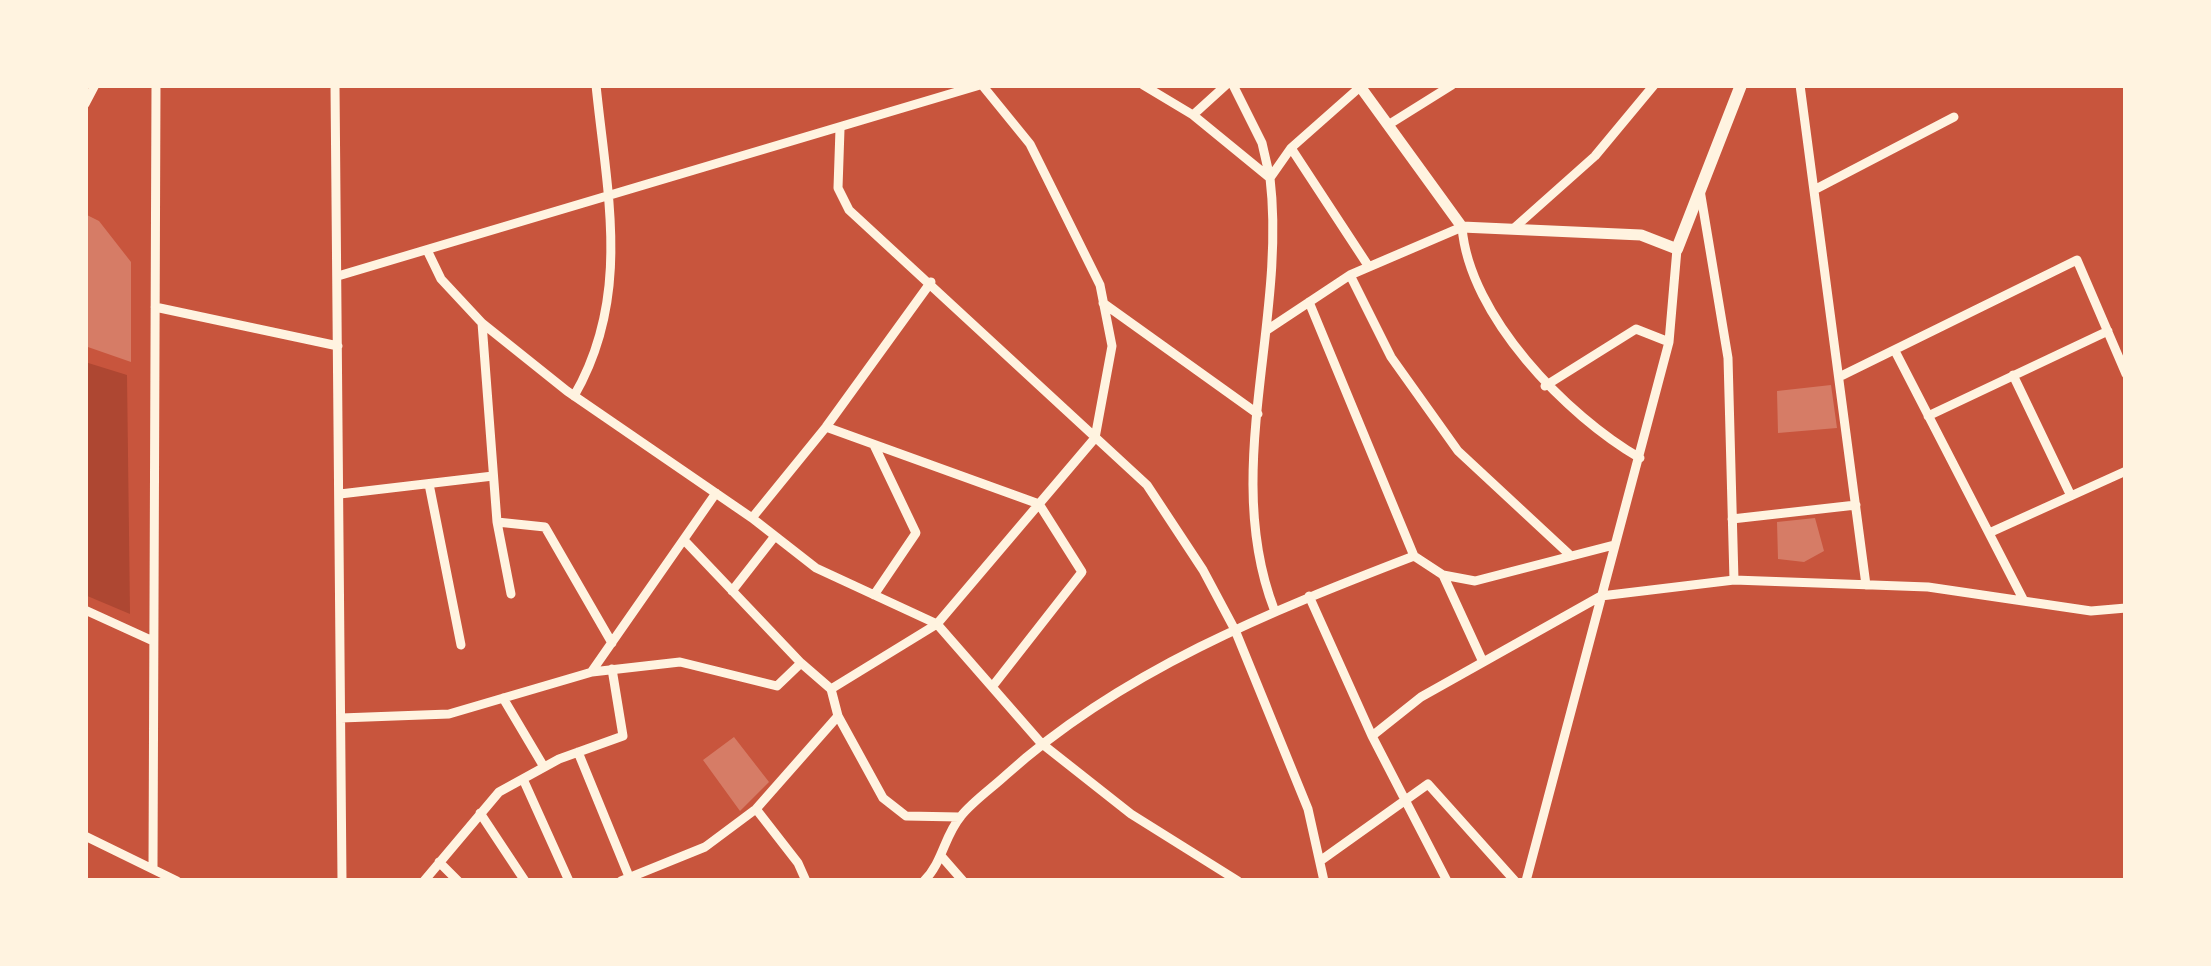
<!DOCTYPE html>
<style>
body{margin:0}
#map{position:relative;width:2211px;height:966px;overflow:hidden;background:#c8553d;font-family:Poppins,sans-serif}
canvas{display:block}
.frame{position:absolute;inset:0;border:88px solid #fff3e0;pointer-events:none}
</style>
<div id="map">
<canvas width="2211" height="966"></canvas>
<div class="frame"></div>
</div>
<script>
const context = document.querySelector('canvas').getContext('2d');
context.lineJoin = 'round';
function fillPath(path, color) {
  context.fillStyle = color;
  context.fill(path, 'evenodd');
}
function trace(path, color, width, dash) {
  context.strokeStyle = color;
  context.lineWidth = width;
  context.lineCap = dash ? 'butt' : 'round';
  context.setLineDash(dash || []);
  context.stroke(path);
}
fillPath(new Path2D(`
 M 85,362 L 127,375 L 130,614 L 85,595 Z`), '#ae4732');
fillPath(new Path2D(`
 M 85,214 L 99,221 L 131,262 L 131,362 L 85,346 Z
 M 1831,385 L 1837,428 L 1778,433 L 1777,391 Z
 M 1815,518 L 1824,551 L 1804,562 L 1778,559 L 1777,522 Z
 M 734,737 L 769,782 L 740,811 L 703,760 Z`), '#d67c66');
trace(new Path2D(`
 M 335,85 L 342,881
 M 1143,85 L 1193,115 L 1270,178
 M 1233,85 L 1262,143 L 1270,178
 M 1800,85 L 1866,585
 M 85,104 L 95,85
 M 1193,115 L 1226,85
 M 1388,125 L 1452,85
 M 840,129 L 838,188 L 849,210 L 1147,485 L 1203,570 L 1235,630 L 1308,809 L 1324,881
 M 1291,148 L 1369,267
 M 1700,190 L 1728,358 L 1734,580
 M 1814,190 L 1954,117
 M 1513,229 L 1595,156 L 1654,85
 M 427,250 L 441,279 L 482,323 L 567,391 L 752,518 L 816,568 L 937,624 L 1041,743 L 1131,814 L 1238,881
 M 1350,275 L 1391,357 L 1458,451 L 1571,556
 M 338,276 L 980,85
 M 1309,302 L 1414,556 L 1443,575 L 1475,581 L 1614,545
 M 1103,303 L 1258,414
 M 155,307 L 338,346
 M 482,323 L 497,522 L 545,527 L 612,643
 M 1267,330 L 1350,275 L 1462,227 C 1469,316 1567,416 1640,458
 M 1895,351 L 2024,601
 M 2013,375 L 2071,496
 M 1839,377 L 2077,260 L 2126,374
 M 1545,386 L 1636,329 L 1669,342
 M 574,396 C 632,296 607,194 596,85
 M 1928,416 L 2108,331
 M 826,427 L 1039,504 L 1082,572 L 992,687
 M 429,484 L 461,645
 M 340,494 L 493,476
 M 752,518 L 826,427 L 931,282
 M 1732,519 L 1856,505
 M 497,522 L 511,594
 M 1989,533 L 2126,471
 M 684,540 L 801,663
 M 1443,575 L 1483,662
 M 732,591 L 775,536
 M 874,595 L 916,533 L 874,445
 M 1309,596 L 1372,736 L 1447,881
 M 1274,609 C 1221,471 1287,321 1270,178 L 1291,148 L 1360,87
 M 85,610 L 153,641
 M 592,671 L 716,493
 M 503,698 L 544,767
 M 838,716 L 883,798 L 906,816 L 959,817
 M 341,718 L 449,714 L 592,672 L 680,662 L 777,686 L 801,663 L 831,689
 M 1372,736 L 1421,697 L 1601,596 L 1734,580 L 1928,587 L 2091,611 L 2126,608
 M 578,752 L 630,879
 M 523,779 L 569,881
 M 756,809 L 798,863 L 806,881
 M 480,813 L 525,881
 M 85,836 L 177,881
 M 942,857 L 963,881
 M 1320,861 L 1428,784 L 1515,881
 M 439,862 L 458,881
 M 153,868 L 156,85
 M 424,881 L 499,792 L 559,759 L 623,736 L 612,669
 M 621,881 L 705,847 L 756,809 L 838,716 L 831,689 L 937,624 L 1095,438 L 1112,346 L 1100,285 L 1030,144 L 982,85
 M 924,881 C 943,862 944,836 961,816 C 973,801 992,788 1006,775 C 1121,671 1271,611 1414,556
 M 1526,881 L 1669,342 L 1677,249`), '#fff3e0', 9);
trace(new Path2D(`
 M 1359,85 L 1462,227 L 1641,235 L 1677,249`), '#fff3e0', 11);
trace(new Path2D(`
 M 1677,249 L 1741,85`), '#fff3e0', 12);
</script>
